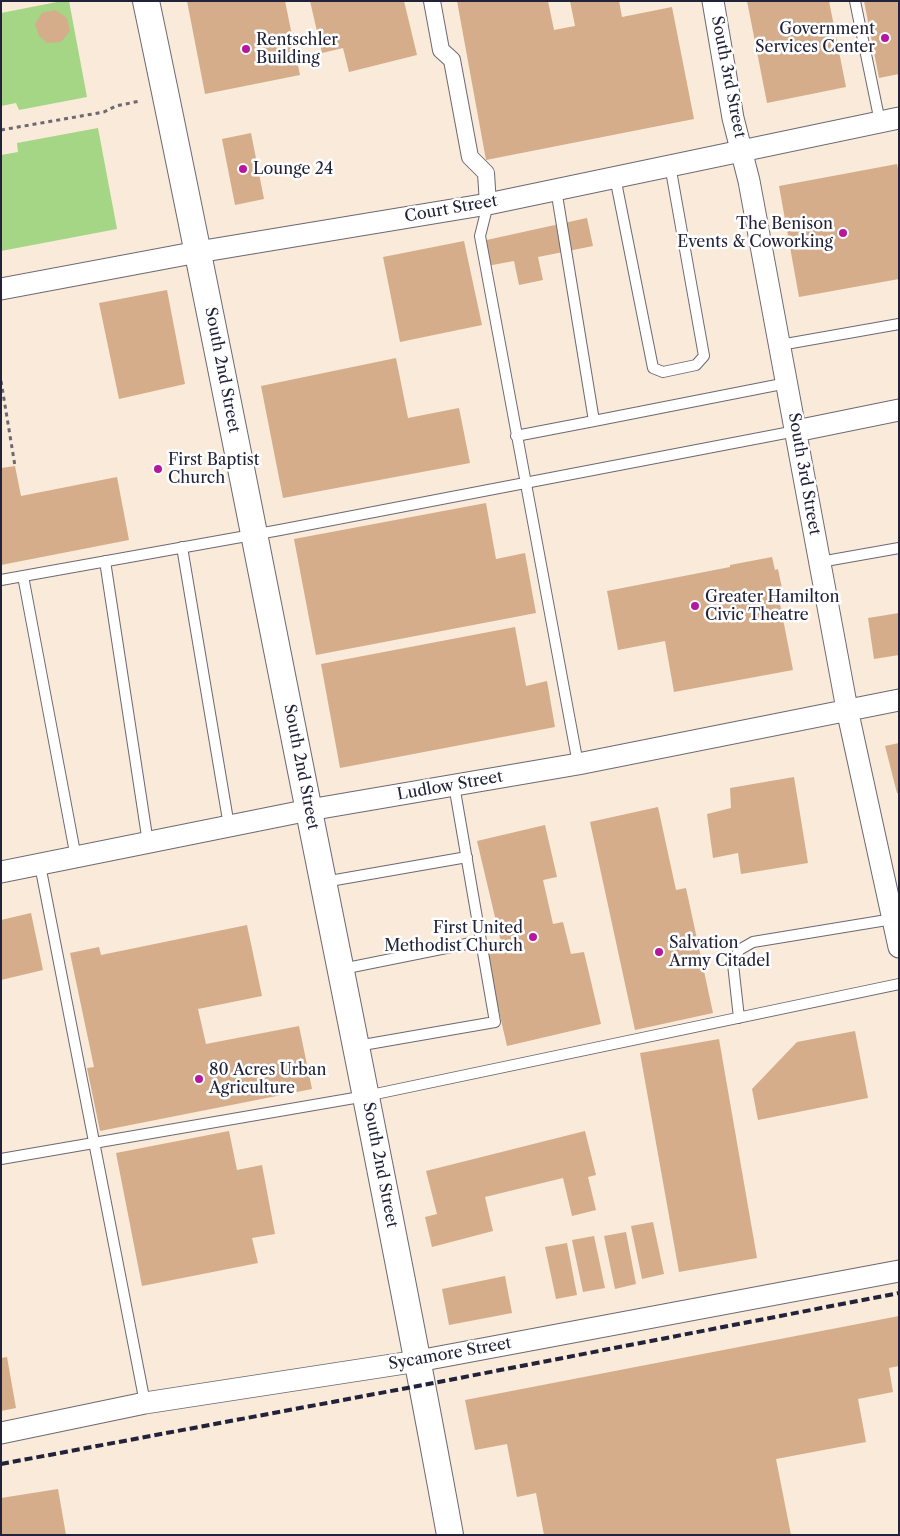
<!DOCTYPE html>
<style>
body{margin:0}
#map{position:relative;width:900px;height:1536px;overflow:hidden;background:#f9ead9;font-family:"Libre Caslon Text",serif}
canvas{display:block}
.frame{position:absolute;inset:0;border:2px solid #22223b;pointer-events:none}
</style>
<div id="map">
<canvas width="900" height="1536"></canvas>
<div class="frame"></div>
</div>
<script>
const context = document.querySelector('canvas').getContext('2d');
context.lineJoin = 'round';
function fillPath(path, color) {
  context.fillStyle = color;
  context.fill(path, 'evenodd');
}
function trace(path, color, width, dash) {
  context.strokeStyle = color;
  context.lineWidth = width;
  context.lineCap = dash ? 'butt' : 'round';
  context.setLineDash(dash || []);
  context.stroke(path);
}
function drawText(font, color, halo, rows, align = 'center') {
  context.font = font + ' "Libre Caslon Text",serif';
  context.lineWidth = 5;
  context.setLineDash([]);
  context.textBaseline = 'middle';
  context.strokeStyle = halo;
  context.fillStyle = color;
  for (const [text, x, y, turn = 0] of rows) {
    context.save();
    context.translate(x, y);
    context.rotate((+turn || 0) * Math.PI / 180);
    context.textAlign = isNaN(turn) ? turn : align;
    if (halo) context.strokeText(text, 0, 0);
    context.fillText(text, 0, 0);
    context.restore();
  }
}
fillPath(new Path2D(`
 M 62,1 L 69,1 L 87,97 L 19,110 L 16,103 L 1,106 L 1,13 Z
 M 98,128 L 117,229 L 1,251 L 1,155 L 18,152 L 17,143 Z`), '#a4d686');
fillPath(new Path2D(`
 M 187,1 L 285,1 L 300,75 L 205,94 Z
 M 310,1 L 404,1 L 417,55 L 349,72 L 343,48 L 322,53 Z
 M 457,1 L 548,1 L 554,30 L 575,26 L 570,1 L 619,1 L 622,17 L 672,7 L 694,119 L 486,160 Z
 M 747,1 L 829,1 L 846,87 L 767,103 Z
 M 864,1 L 899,1 L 899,74 L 879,78 Z
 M 55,10 L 67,18 L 70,31 L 61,42 L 47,43 L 39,36 L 35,24 L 42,13 Z
 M 251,133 L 264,199 L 235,205 L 222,139 Z
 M 897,164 L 899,172 L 899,279 L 799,297 L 779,186 Z
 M 587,218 L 593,246 L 538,257 L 543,280 L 519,285 L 514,261 L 487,266 L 482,241 Z
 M 464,241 L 482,325 L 400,342 L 383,257 Z
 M 167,290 L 185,384 L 119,399 L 99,303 Z
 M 396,358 L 408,418 L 459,408 L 470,463 L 283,498 L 261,386 Z
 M 15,466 L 21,496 L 117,477 L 129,540 L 1,565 L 1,468 Z
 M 486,503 L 496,559 L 525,553 L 536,613 L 316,655 L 294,539 Z
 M 772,557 L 775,570 L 778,569 L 785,603 L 780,604 L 793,670 L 674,692 L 665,641 L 618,650 L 607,591 L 730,567 L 730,565 Z
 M 899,613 L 899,655 L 874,659 L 868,618 Z
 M 515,627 L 526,686 L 547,681 L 555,727 L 340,768 L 321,664 Z
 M 899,743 L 899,793 L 897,793 L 885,746 Z
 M 794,777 L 808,863 L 741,874 L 738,853 L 713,858 L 707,814 L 731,808 L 730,788 Z
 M 658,807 L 676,890 L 686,888 L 713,1013 L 635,1030 L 590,822 Z
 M 545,825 L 557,877 L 543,880 L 553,924 L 563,922 L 571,954 L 584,952 L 601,1024 L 507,1046 L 486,955 L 503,951 L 477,841 Z
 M 31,913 L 43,970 L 1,980 L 1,920 Z
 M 247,925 L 262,996 L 198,1009 L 206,1044 L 299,1026 L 312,1089 L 100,1131 L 87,1068 L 94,1067 L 70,953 L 99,947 L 101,955 Z
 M 855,1031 L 868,1098 L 758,1120 L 752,1089 L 797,1042 Z
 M 719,1039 L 757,1258 L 679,1272 L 640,1053 Z
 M 229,1131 L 237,1170 L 262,1165 L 275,1234 L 252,1238 L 258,1263 L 142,1286 L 116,1153 Z
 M 585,1131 L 596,1175 L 588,1177 L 596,1210 L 572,1216 L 563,1178 L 485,1197 L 493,1231 L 432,1247 L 425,1217 L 437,1214 L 426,1171 Z
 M 653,1222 L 664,1274 L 642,1279 L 631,1226 Z
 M 626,1232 L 636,1284 L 615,1289 L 604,1236 Z
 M 594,1236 L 605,1288 L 583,1292 L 572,1240 Z
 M 567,1243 L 577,1295 L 556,1299 L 545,1247 Z
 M 505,1276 L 512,1313 L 449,1325 L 442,1289 Z
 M 899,1316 L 899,1366 L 889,1368 L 893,1392 L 858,1399 L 866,1442 L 776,1459 L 791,1535 L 544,1535 L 536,1493 L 517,1497 L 507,1444 L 475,1450 L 465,1400 Z
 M 7,1357 L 16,1408 L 1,1411 L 1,1358 Z
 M 58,1489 L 66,1535 L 1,1535 L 1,1498 Z`), '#d5ad8b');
const service = new Path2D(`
 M 855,1 L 880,122
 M 615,177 L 653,368 L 663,372 L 696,365 L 704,356 L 670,165
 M 556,189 L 594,421 L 787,383
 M 488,204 L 480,236 L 578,764
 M 780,345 L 899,324
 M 516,436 L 594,421
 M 182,547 L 229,826
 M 105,561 L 148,843
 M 820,562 L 899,548
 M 23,576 L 76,858
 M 1,580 L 280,530 L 796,431
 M 40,865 L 145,1403
 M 324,882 L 467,857
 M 342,969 L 481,941
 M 739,1018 L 733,964 L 739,950 L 753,942 L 893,919
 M 357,1046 L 495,1022 L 454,785
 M 1,1159 L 366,1096 L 899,984`);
const pedestrian = new Path2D(`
 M 432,1 L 441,50 L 452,60 L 470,157 L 486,173 L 488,204`);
const minor = new Path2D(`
 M 713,1 L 733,118 L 749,181 L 847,709 L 899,947
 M 1,289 L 198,252 L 488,204 L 899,118
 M 796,431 L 899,410
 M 1,872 L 309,810 L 578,764 L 899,700
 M 1,1433 L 145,1403 L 418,1361 L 899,1271`);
const tertiary = new Path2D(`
 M 146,1 C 205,280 259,561 315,841 C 361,1072 408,1303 450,1535`);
trace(service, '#6d6872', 12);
trace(pedestrian, '#6d6872', 18);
trace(minor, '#6d6872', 23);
trace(tertiary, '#6d6872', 28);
trace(new Path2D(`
 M 1,130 L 104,112 L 116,106 L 140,101
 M 1,381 L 15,466`), '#6d6872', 3, [4, 4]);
trace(service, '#fff', 10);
trace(pedestrian, '#fff', 16);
trace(minor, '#fff', 21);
trace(tertiary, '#fff', 26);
trace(new Path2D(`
 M 1,1464 L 423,1385 L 899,1293`), '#22223b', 4, [8, 4]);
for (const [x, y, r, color] of [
 [885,38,5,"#b5179e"],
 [246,49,5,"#b5179e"],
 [243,169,5,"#b5179e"],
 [843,233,5,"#b5179e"],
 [158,469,5,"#b5179e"],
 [695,606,5,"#b5179e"],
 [533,937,5,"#b5179e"],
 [659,952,5,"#b5179e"],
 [199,1079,5,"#b5179e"]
]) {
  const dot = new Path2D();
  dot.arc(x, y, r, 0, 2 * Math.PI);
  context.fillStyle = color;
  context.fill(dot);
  trace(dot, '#fff', 2);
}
drawText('16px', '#22223b', '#fff', [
 ["Government",875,29,"right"],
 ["Services Center",875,47,"right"],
 ["Rentschler",256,40],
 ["Building",256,58],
 ["Lounge 24",253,169],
 ["The Benison",833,224,"right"],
 ["Events & Coworking",833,242,"right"],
 ["First Baptist",168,460],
 ["Church",168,478],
 ["Greater Hamilton",705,597],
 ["Civic Theatre",705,615],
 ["First United",523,928,"right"],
 ["Methodist Church",523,946,"right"],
 ["Salvation",669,943],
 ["Army Citadel",669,961],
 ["80 Acres Urban",209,1070],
 ["Agriculture",209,1088]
], 'left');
drawText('16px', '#22223b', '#fff', [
 ["South 3rd Street",728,77,79],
 ["Court Street",451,209,-10],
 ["South 2nd Street",222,370,79],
 ["South 3rd Street",804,474,80],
 ["South 2nd Street",301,767,79],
 ["Ludlow Street",450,786,-10],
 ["South 2nd Street",380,1165,79],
 ["Sycamore Street",450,1354,-10]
]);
</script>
